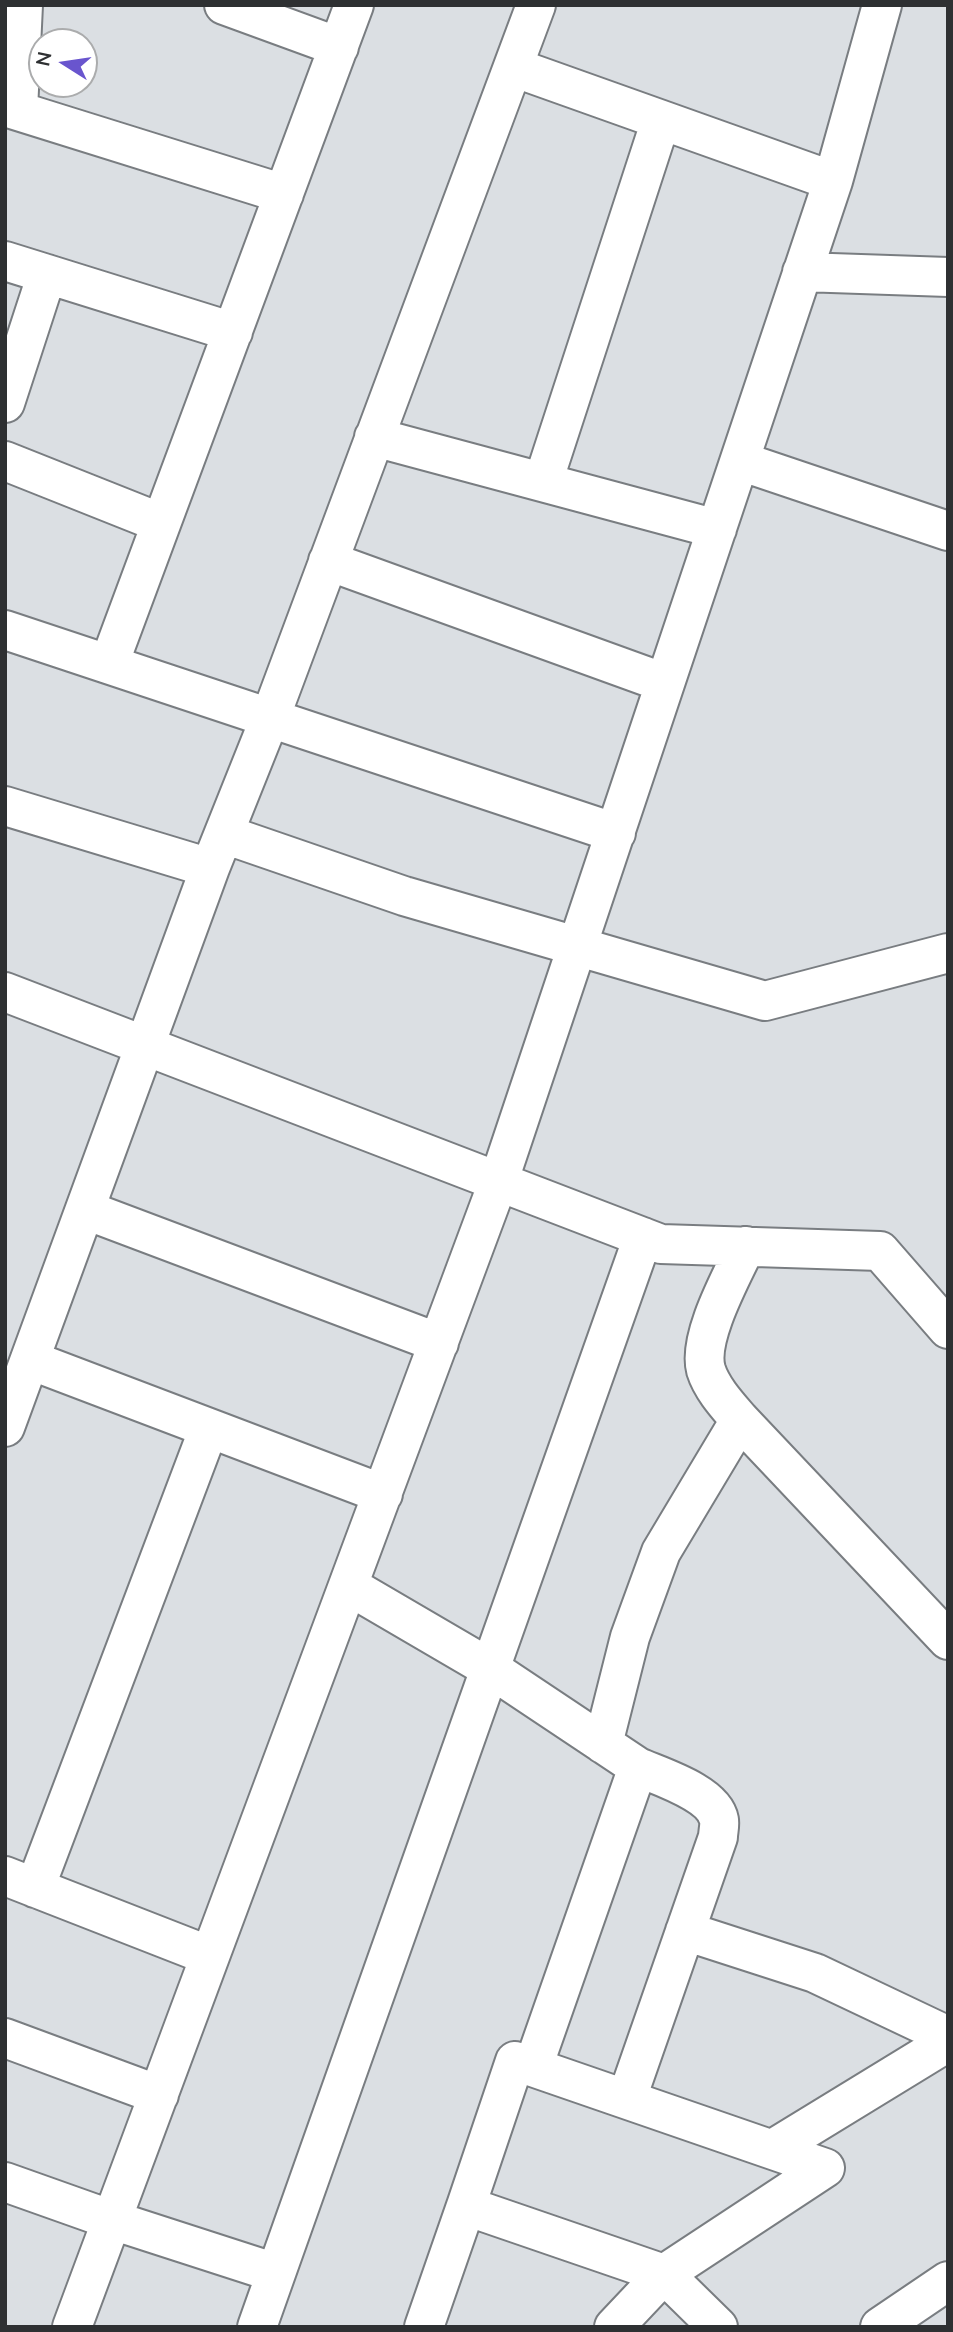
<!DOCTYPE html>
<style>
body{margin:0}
#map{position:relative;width:953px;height:2332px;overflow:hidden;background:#dbdfe3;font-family:"Nunito Sans",sans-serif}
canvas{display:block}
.frame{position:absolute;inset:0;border:7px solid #2e3032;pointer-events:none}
.north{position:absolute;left:28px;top:28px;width:70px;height:70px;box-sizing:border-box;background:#fff;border:2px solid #abacad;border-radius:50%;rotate:282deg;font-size:19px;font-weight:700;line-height:28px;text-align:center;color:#2e3032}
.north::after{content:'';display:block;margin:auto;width:24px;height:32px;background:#6955ce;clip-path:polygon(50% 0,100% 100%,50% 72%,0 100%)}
</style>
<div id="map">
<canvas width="953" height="2332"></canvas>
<div class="frame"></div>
<div class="north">N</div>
</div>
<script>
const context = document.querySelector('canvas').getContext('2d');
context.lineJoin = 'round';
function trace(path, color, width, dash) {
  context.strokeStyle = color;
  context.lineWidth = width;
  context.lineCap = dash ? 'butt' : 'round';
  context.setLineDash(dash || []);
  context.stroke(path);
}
const minor = new Path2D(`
 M 224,5 L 339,47
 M 5,107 L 284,194
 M 18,110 L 23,5
 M 833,181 L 882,5
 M 5,261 L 233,332
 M 802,272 L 948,277
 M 5,403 L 47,274
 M 374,437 L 717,529
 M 5,461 L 161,523
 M 740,461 L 948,531
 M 543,482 L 661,120
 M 328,561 L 665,683
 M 5,630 L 616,833
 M 109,664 L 354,5
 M 5,806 L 210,868
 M 224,834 L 404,896 L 765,1001 L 948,953
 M 5,992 L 661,1244 L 880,1251 L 948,1329
 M 86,1210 L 439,1343
 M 746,1246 C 732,1276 697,1338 706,1370 C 712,1389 728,1406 740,1420 L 948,1640
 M 30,1360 L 383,1494
 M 5,1427 L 210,868 L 270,718 L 536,5
 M 349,1586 L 491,1669 L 638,1767 L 533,2067
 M 603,1744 L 630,1637 L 661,1552 L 740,1420
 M 5,1876 L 210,1956
 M 35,1888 L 209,1428
 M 685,1931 L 815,1973 L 948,2036
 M 5,2038 L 159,2095
 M 627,2098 L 718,1837 C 718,1832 720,1825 719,1820 C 714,1793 661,1777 638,1767
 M 773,2149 L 948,2042
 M 5,2182 L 112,2220 L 276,2273
 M 466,2206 L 515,2061 L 825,2168 L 664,2274 L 614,2327
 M 72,2327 L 499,1180 L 833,181 L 513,67
 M 257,2327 L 643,1237
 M 424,2327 L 466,2206 L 664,2274 L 718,2327
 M 880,2327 L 948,2281`);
trace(minor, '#797d81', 42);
trace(minor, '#fff', 38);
</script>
